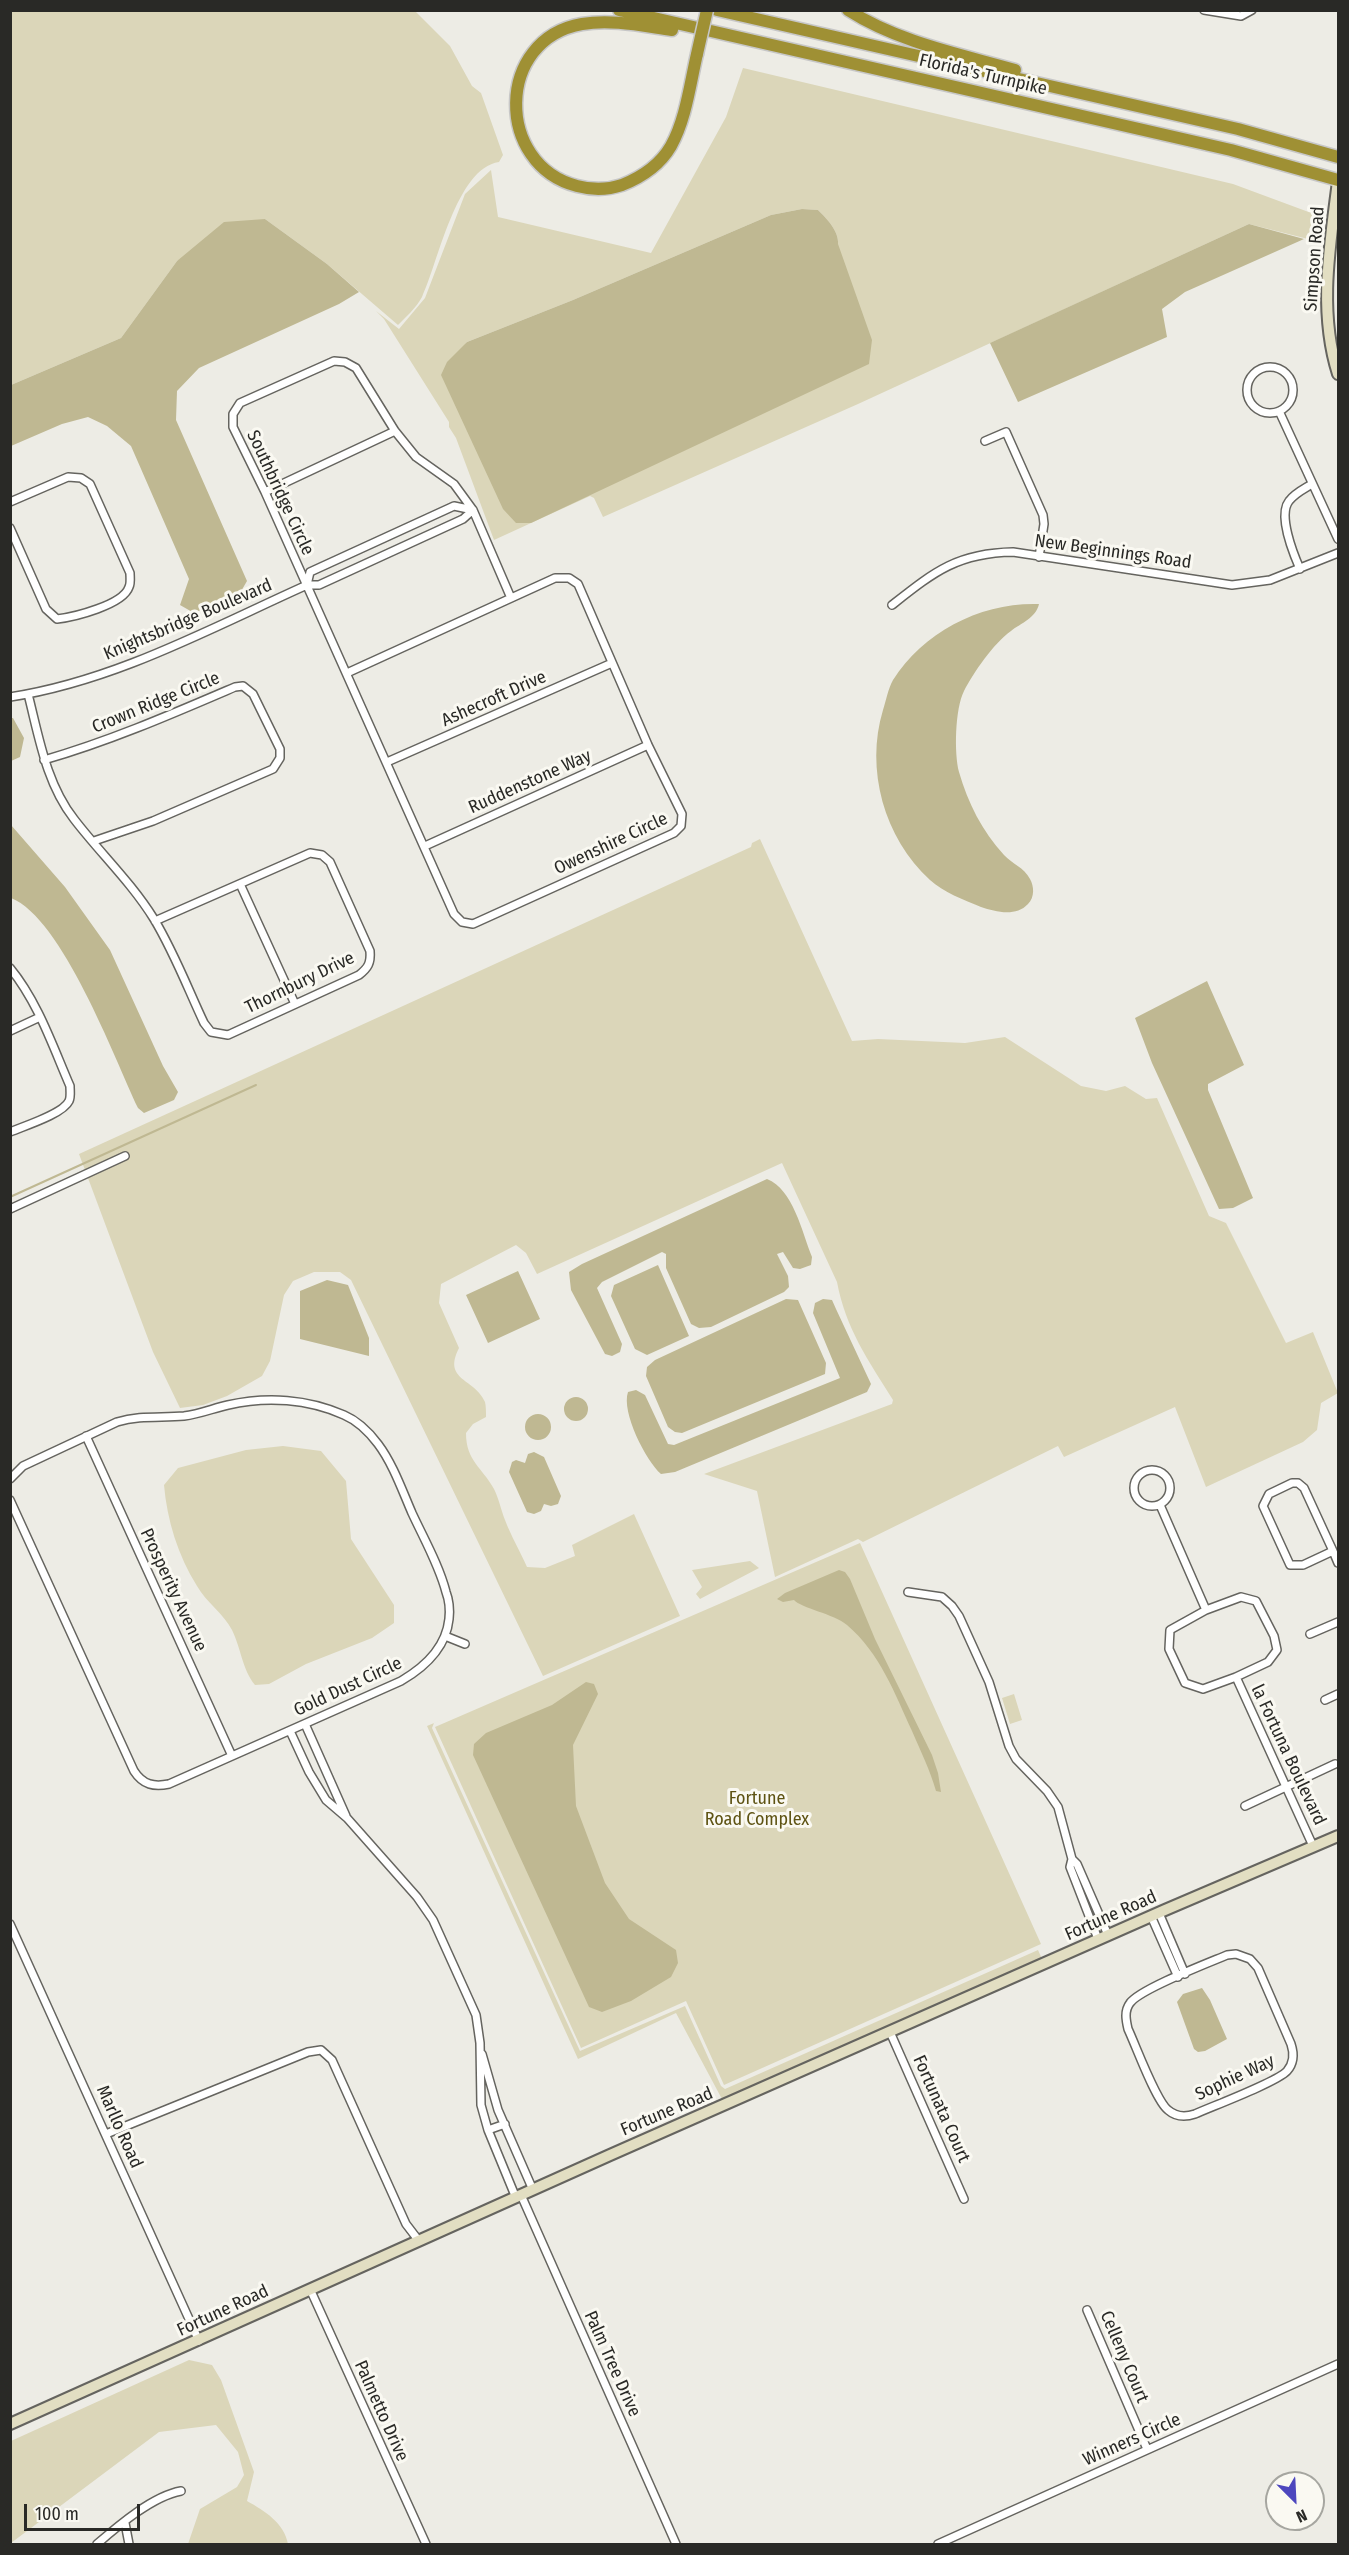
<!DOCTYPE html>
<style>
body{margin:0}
#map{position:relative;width:1349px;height:2555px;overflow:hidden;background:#edece5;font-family:"Fira Sans Condensed",sans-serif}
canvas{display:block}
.frame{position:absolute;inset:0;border:12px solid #292926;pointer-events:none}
.north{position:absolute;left:1265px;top:2471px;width:60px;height:60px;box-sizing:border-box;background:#faf9f2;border:2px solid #a6a6a0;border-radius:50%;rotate:156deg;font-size:16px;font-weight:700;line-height:24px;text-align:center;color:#292926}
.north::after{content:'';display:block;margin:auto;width:21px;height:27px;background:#4d47be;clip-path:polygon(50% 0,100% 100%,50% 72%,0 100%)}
.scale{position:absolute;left:24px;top:2504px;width:116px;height:27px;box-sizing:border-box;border:3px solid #292926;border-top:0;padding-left:8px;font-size:18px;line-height:21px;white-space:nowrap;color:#292926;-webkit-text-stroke:4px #faf9f2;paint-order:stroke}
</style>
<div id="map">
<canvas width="1349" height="2555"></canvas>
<div class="frame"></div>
<div class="north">N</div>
<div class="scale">100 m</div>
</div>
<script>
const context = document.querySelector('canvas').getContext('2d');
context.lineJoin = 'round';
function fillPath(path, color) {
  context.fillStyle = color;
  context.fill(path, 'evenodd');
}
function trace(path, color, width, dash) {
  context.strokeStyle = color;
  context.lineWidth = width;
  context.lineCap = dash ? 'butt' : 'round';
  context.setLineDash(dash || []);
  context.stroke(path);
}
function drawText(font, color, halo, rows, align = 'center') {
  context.font = font + ' "Fira Sans Condensed",sans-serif';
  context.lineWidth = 6;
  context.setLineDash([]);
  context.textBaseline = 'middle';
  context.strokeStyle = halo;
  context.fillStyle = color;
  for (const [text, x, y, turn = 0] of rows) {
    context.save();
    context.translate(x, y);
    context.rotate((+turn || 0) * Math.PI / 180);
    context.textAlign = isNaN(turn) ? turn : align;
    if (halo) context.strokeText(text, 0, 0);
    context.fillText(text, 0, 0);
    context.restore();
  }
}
fillPath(new Path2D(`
 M 11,11 L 415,11 L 450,46 L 472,86 L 481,93 L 503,155 L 499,162 C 456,168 438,264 422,297 C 416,308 406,317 398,325 L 327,264 L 265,219 L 177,261 L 121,338 L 11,385 Z
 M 743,68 L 1233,184 L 1314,214 L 1308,239 L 1249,224 L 858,404 L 603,517 L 594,498 L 590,496 L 494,540 L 456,438 L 449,427 L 449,422 L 384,319 L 376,311 L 399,329 L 425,298 L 465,194 L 491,170 L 498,217 L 651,253 L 726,117 ZM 802,209 L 818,210 C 827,219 839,231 838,244 L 451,395 L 442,375 L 467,342 L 573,300 L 771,215 Z
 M 760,839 L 852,1041 L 878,1039 L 965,1043 L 1005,1037 L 1081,1086 L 1106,1091 L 1125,1086 L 1146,1099 L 1157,1098 L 1209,1216 L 1226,1223 L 1286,1343 L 1313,1332 L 1338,1393 L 1321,1403 L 1317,1430 L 1303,1442 L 1206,1487 L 1175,1407 L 1064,1457 L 1058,1446 L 863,1542 L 858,1539 L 775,1577 L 757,1491 L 704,1474 L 892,1404 L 893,1400 C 868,1360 846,1329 837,1282 L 782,1163 L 537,1274 L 526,1253 L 516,1245 L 441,1284 L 439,1303 L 459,1348 C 442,1381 475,1378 485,1402 C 486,1406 486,1412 486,1417 L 473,1424 L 466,1433 C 466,1461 482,1467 494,1489 C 499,1499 501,1510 505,1520 C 511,1536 520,1551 527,1567 L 545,1568 L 575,1556 L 572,1545 L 634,1514 L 680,1616 L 543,1676 L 351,1280 L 340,1272 L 314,1272 L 293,1281 L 284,1295 L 270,1361 L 262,1376 L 227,1396 L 203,1405 L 180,1408 L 153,1352 L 79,1154 L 751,847 L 752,843 Z
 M 283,1446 L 321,1451 L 346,1481 L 351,1539 L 394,1605 L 394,1623 L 372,1638 L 306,1664 L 269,1684 L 255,1685 C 242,1669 241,1648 232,1630 C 224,1614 206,1602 197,1586 C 178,1556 167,1520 164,1485 L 178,1468 L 246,1450 Z
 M 860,1543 L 1041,1944 L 724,2085 L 686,2001 L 581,2048 L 435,1727 Z
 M 750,1561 L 759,1568 L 700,1599 L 696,1594 L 702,1587 L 692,1570 Z
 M 1014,1694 L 1022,1720 L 1010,1724 L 1002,1698 Z
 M 446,1718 L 434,1723 L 432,1728 L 580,2051 L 685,2006 L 721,2086 L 725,2089 L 1038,1950 L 1042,1959 L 723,2101 L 676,2013 L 578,2059 L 427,1726 Z
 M 189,2360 L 212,2365 L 221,2380 L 254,2472 L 247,2501 C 265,2511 284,2523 288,2544 L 188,2544 L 200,2509 L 237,2487 L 244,2475 L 238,2452 L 216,2425 L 159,2432 L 11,2543 L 11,2441 Z`), '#dbd6b9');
fillPath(new Path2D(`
 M 802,209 L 818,210 C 827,219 839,231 838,244 L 872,340 L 869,364 L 531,523 L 516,523 L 503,509 L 441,375 L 447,362 L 467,342 L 573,300 L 771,215 Z
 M 265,219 L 327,264 L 359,292 L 339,304 L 199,368 L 177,391 L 176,420 L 247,581 L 240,593 L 194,613 L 180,605 L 189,579 L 131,446 L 107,426 L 88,417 L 62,424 L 11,446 L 11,385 L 121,338 L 177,261 L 224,222 Z
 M 1249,224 L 1304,239 L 1185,292 L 1162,309 L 1167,337 L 1018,402 L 990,343 Z
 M 1039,604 C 1036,618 1021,623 1011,631 C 993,644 974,672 964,691 C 955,709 954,753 959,772 C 968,803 982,831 1004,855 C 1012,864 1024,867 1030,879 C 1034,886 1035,897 1028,904 C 1016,917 996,912 981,907 C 964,900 943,892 930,880 C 884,838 865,769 883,710 C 886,701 888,689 893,680 C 924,631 982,602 1039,604 Z
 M 11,718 L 13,718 L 24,738 L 20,757 L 11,761 Z
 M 11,825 L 65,887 L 110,950 L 163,1066 L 178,1092 L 174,1100 L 144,1113 L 138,1108 C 114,1057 62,918 11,898 Z
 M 1207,981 L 1244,1065 L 1208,1084 L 1208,1090 L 1253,1198 L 1233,1208 L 1219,1209 L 1152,1063 L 1135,1018 Z
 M 767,1179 C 793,1189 802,1232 812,1257 L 811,1265 L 800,1269 L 793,1268 L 783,1252 L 777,1254 L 788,1276 L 789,1287 L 784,1292 L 711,1327 L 699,1328 L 691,1324 L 666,1268 L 666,1254 L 662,1252 L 602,1282 L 597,1288 L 622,1344 L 620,1352 L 612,1356 L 605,1354 L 571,1290 L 569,1272 L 582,1264 Z
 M 658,1265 L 689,1336 L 647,1355 L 635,1349 L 611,1296 L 614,1285 Z
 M 518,1271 L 540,1319 L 488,1343 L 466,1295 Z
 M 327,1280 L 348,1285 L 369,1338 L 369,1356 L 300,1339 L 300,1291 Z
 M 786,1299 L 798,1300 L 826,1363 L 825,1374 L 682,1433 L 675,1432 L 668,1427 L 646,1376 L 647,1367 L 655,1360 Z
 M 823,1299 L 832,1300 L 836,1309 L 871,1384 L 867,1392 L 675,1472 L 661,1474 C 646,1461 621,1412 628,1392 L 636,1390 L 645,1395 L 668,1444 L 674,1445 L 840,1378 L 813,1313 L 815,1303 Z
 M564 1409a12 12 0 1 1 24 0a12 12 0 1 1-24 0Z
 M525 1427a13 13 0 1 1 26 0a13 13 0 1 1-26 0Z
 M 534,1452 L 544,1457 L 561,1496 L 558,1504 L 551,1506 L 544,1504 L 541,1511 L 534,1514 L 527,1512 L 509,1472 L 512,1462 L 516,1460 L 525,1463 L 528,1454 Z
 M 839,1570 L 845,1572 L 850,1579 L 875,1639 L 932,1755 L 938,1773 L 941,1792 L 936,1791 C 930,1770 921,1752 912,1731 C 895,1694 880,1653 847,1625 C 834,1614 801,1608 794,1600 L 783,1602 L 777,1599 L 785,1593 Z
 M 586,1682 L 594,1684 L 598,1694 L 573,1745 L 576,1806 L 605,1883 L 629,1919 L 676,1950 L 678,1963 L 671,1977 L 631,2001 L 602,2012 L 589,2007 L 473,1755 L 474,1744 L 486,1733 L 552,1705 Z
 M 1202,1988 L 1210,2000 L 1227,2039 L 1205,2051 L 1198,2052 L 1194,2049 L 1177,2002 L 1183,1994 Z`), '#bfb892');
trace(new Path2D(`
 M 10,1197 L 256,1085`), '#bfb892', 2);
const street = new Path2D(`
 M 1204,10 L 1241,16 L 1252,10
 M1247 390a23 23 0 1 1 46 0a23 23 0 1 1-46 0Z
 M 1279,411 L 1338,539
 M 985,441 L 1006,432 L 1043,515 L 1044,524 L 1039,557
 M 265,492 L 395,431
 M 10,502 L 68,477 L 81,478 L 90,484 L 130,573 C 130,577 131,583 129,587 C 123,605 74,617 57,619 L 46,609 L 10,528
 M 1300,569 C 1293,553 1278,515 1289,501 C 1295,493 1304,489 1312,484
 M 307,585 L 310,572 L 454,506 L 473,510
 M 892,605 C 934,572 957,553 1013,552 L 1232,585 L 1270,580 L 1338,553
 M 347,673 L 555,578 L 569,578 L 578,584 L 648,745 L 682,814 L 681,826 L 674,833 L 473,924 L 462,922 L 454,914 L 265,492 L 233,427 L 233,414 L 240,403 L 334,361 L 345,362 L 356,368 L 395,431 L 416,457 L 454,484 L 473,510 L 511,598
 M 28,694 C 39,737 46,783 74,819 C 100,853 131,882 154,919 C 174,952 188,989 204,1023 L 211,1032 L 228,1035 L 359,975 C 368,968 371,963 370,951 L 330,862 L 322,855 L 310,853 L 155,921
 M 10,697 C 115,681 211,628 307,585 L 319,585 L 463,519 L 473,510
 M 44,760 C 110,741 172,714 235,687 L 243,686 L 253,694 L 280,749 L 280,758 L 273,769 L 153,821 L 94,841
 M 387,762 L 612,663
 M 425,846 L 648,745
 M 240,884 L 295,1004
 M 10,968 C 38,1002 53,1047 70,1086 C 70,1091 71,1097 69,1101 C 63,1114 24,1126 10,1132
 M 10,1031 L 40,1017
 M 10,1209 L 125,1156
 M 86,1436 L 232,1756
 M1134 1488a18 18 0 1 1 36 0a18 18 0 1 1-36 0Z
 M 10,1479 L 23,1466 L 117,1422 C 140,1415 161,1418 184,1416 C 200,1414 214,1408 228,1405 C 267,1396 308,1399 344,1415 C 358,1421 369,1432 378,1444 C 393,1464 402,1490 412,1513 C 424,1539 439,1565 446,1592 C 449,1600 450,1610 449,1619 C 446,1648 425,1667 401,1681 L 169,1784 C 154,1787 143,1785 134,1771 L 10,1500
 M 1292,1483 L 1298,1483 L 1304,1488 L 1333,1551 L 1303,1565 L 1290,1565 L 1263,1506 L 1269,1494 Z
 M 1160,1505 L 1206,1610
 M 1333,1551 L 1338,1563
 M 908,1592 L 942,1597 L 952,1606 L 959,1616 L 989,1682 L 1009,1746 L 1016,1759 L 1047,1791 L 1058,1807 L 1072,1859 L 1070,1867 L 1098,1939
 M 1310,1634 L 1338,1622
 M 445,1636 L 465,1644
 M 1236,1677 L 1268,1662 L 1277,1650 L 1274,1636 L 1256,1601 L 1241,1597 L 1206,1610 L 1170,1630 L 1169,1649 L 1185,1683 L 1203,1689 L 1236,1677 L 1313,1846
 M 1325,1700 L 1338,1694
 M 305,1724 L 346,1816
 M 290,1731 L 309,1772 L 326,1800 L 347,1818 L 417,1897 L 433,1920 L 476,2015 L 480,2043 L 481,2105 L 488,2130 L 516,2198
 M 1245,1806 L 1335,1764
 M 1072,1859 L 1077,1864 L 1108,1935
 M 1159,1913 L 1185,1974
 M 1151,1916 L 1178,1977
 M 10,1924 L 199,2341
 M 1236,1954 L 1250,1959 L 1258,1968 L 1291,2044 C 1294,2053 1294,2063 1287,2071 C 1277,2082 1213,2106 1195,2114 C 1186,2117 1176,2117 1168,2110 C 1156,2101 1136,2046 1128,2029 C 1126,2020 1124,2011 1130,2003 C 1140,1989 1208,1963 1227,1955 Z
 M 890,2032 L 964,2199
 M 482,2054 L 498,2110 L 533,2190
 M 488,2130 L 505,2124
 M 106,2134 L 308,2052 L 321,2050 L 332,2060 L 406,2224 L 419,2241
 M 521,2195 L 676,2544
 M 310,2289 L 426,2544
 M 1087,2310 L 1147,2449
 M 125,2523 L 129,2544
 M 97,2544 C 119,2525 153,2496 181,2491
 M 938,2544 L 1338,2364`);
const secondary = new Path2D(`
 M 1338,181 C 1330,245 1318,311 1338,374
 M 10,2424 L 610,2155 L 1165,1910 L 1338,1836`);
const highway = new Path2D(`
 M 619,10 L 1231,150 L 1338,180
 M 717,10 L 1238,129 L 1338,157
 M 848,10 C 898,42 959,54 1015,70
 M 672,30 C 643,26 612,19 582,24 C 495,39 495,165 577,186 C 592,190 607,190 622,185 C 642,177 660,165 671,146 C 686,119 690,84 697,54`);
trace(street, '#65645f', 10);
trace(secondary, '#65645f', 14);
trace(highway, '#c7c7c7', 15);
trace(street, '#fff', 7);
trace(secondary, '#e2dec2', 10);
trace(highway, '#9f9034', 12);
const highwayBridge = new Path2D(`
 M 697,54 L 707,10`);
trace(highwayBridge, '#c7c7c7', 15, []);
trace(highwayBridge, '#9f9034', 12);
drawText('18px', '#292926', '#faf9f2', [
 ["Florida's Turnpike",983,75,13],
 ["Simpson Road",1315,259,-86],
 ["Southbridge Circle",280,493,65],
 ["New Beginnings Road",1113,552,8],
 ["Knightsbridge Boulevard",188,620,-23],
 ["Ashecroft Drive",494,699,-24],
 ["Crown Ridge Circle",156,703,-22],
 ["Ruddenstone Way",530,782,-24],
 ["Owenshire Circle",611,844,-25],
 ["Thornbury Drive",300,983,-26],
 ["Prosperity Avenue",173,1590,65],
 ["Gold Dust Circle",348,1687,-25],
 ["la Fortuna Boulevard",1288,1755,65],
 ["Fortune Road",1111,1916,-24],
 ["Sophie Way",1235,2078,-25],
 ["Fortunata Court",941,2109,66],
 ["Fortune Road",667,2112,-23],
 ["Marllo Road",119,2127,66],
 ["Fortune Road",223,2311,-25],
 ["Celleny Court",1124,2357,67],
 ["Palm Tree Drive",612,2364,66],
 ["Palmetto Drive",381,2411,66],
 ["Winners Circle",1132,2440,-24]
]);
drawText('18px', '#5e5313', '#faf9f2', [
 ["Fortune",757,1799],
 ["Road Complex",757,1820]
]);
</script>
